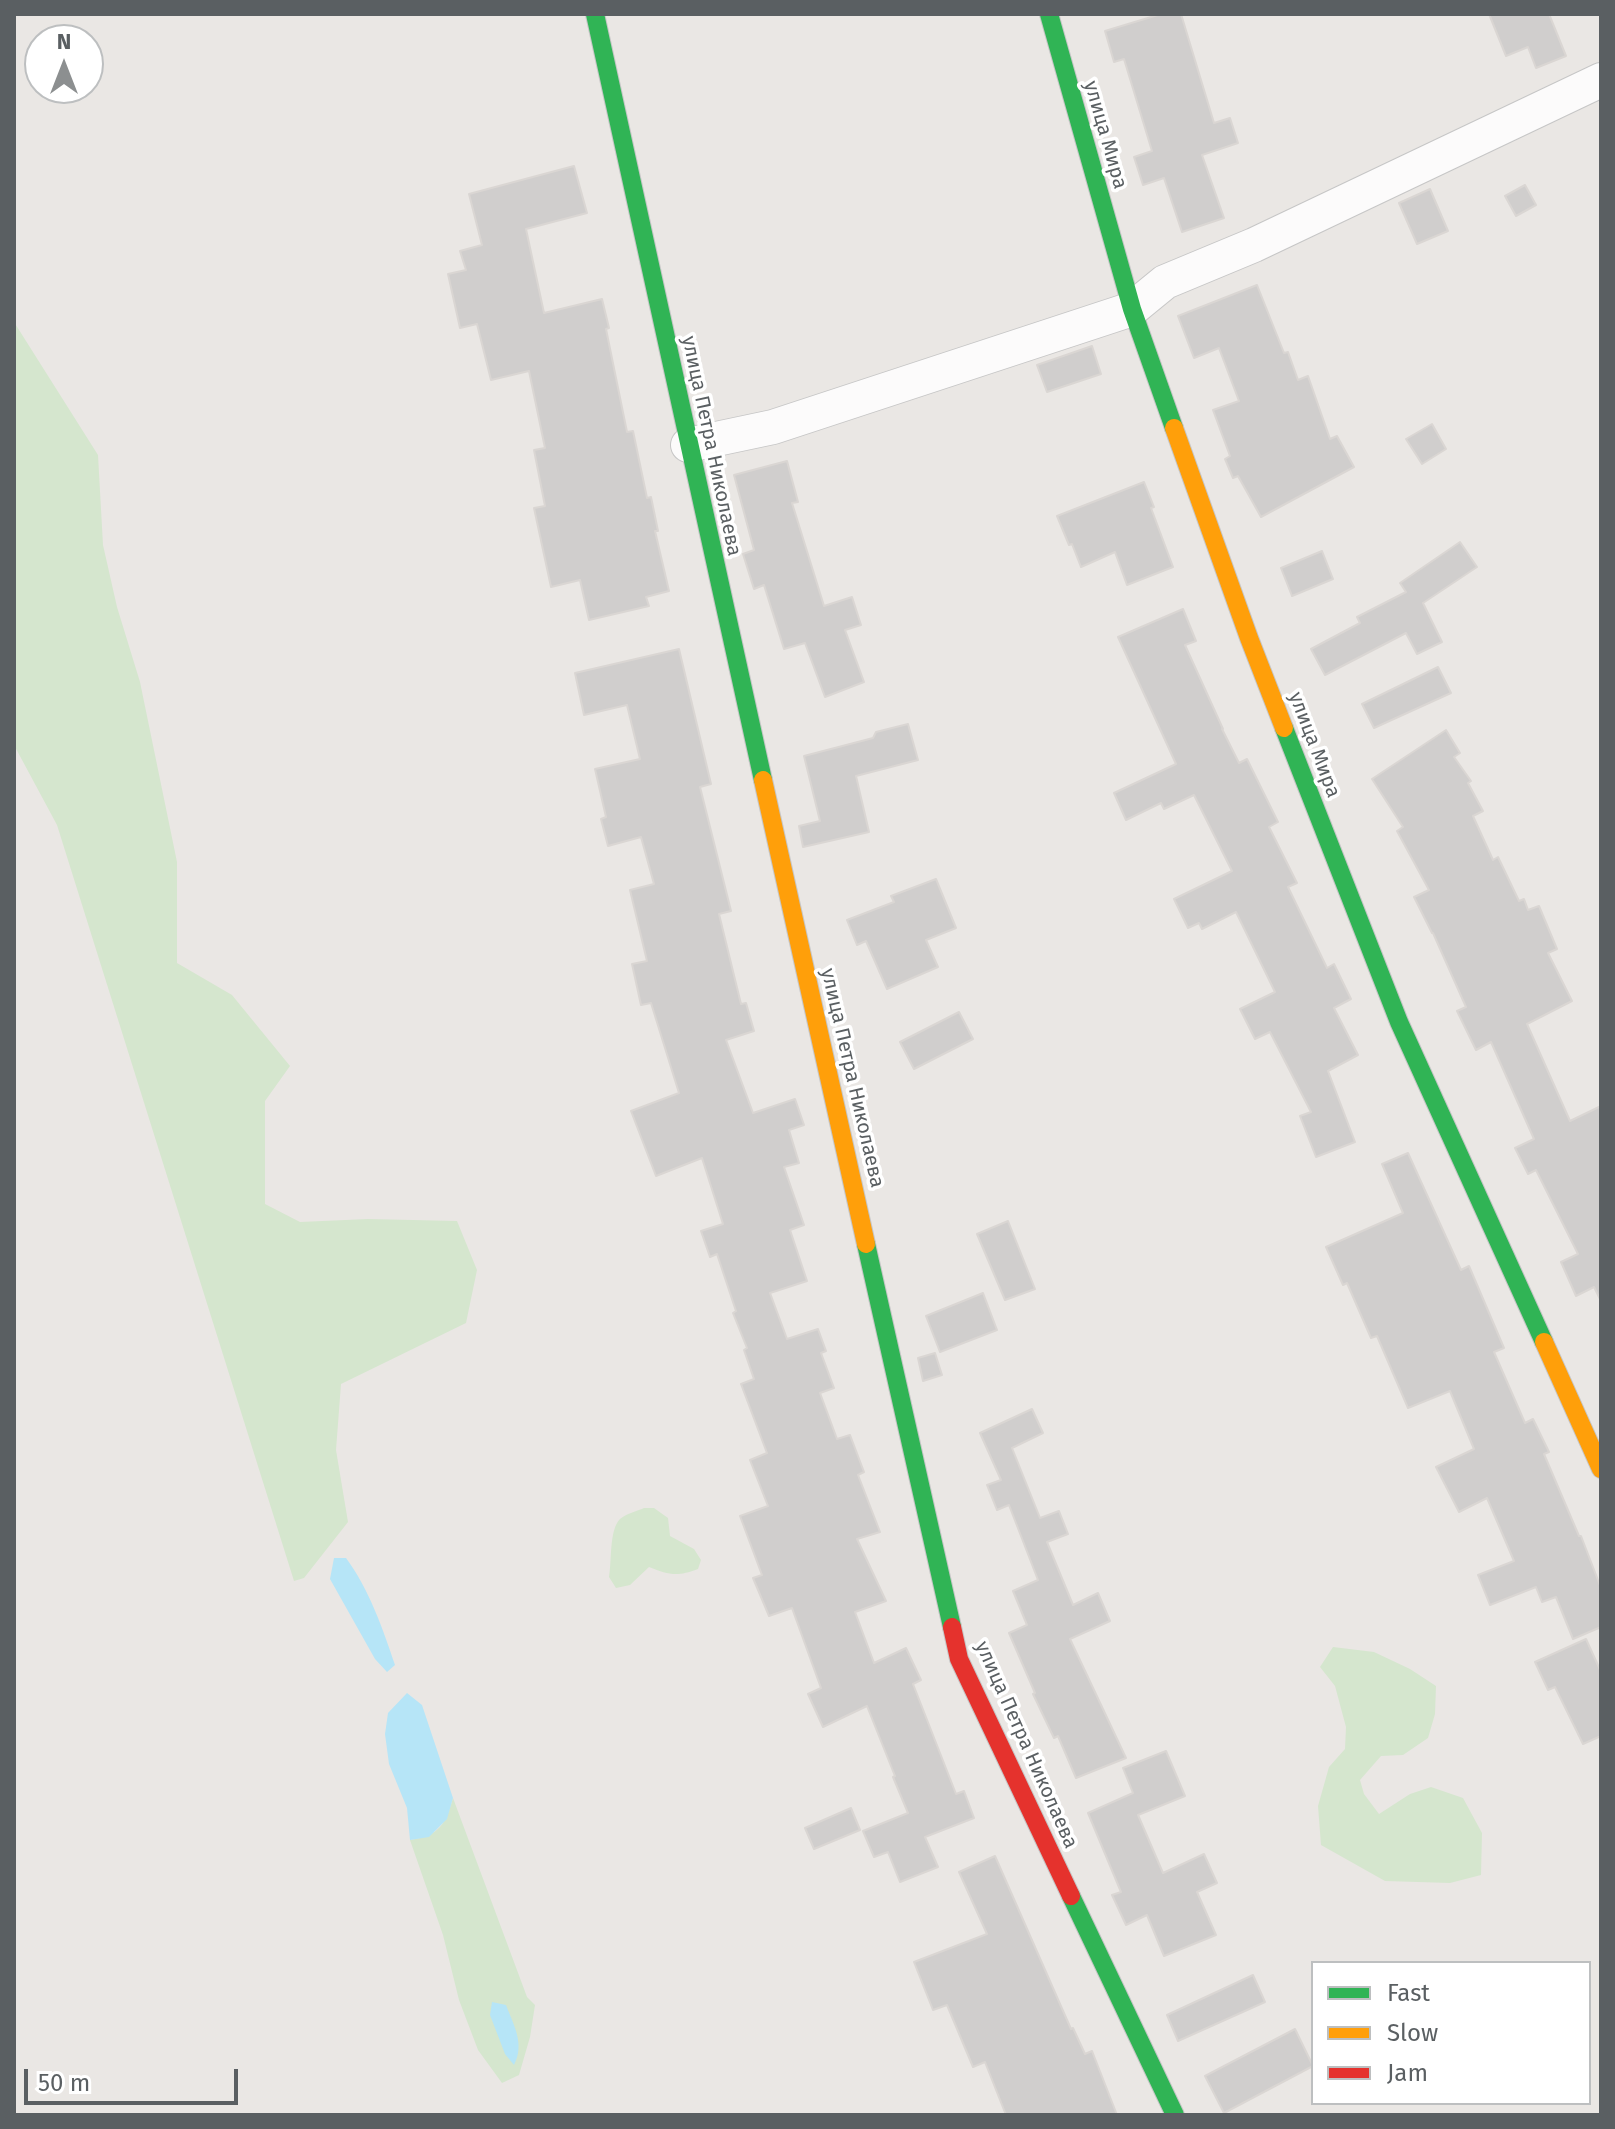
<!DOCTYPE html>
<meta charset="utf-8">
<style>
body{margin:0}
#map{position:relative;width:1615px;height:2129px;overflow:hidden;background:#eae7e4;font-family:"Fira Sans",sans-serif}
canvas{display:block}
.frame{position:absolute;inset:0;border:16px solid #5a5f62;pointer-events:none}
.legend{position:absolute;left:1311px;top:1961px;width:280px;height:144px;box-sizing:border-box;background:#fff;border:2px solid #bdbfc0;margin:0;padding:10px 14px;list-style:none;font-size:24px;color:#5a5f62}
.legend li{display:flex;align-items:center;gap:16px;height:40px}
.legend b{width:40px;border:2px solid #bdbfc0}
.north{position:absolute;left:24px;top:24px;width:80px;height:80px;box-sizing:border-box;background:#fff;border:2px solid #bdbfc0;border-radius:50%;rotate:0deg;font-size:22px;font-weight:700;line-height:32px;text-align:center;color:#5a5f62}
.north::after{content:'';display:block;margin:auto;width:28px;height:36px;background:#8c8f90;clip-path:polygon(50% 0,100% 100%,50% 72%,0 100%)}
.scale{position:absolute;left:24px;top:2069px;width:214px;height:36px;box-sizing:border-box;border:4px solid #5a5f62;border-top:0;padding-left:10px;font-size:24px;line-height:28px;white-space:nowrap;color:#5a5f62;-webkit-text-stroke:6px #fff;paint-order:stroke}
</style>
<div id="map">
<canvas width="1615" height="2129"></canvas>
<div class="frame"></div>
<ul class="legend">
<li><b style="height:10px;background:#30b455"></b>Fast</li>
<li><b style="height:10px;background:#ff9f0a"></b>Slow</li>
<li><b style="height:10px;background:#e5322d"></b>Jam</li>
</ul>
<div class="north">N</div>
<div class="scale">50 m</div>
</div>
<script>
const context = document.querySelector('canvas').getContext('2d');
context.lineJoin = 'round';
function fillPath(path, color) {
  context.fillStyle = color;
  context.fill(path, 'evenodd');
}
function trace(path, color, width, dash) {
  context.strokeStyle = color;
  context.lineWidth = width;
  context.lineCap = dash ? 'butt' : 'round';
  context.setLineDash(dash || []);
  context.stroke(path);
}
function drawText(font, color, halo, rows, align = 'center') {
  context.font = font + ' "Fira Sans",sans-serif';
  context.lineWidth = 7;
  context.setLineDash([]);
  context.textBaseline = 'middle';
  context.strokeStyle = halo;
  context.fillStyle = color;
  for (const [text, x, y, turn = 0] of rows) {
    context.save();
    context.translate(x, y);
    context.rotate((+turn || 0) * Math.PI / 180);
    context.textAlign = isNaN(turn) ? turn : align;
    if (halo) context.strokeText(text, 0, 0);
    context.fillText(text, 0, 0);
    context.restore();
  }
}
fillPath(new Path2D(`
 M 14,322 L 98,455 L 103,545 L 117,607 L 140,682 L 177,862 L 177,963 L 232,995 L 290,1066 L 265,1101 L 265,1204 L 300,1222 L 368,1219 L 457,1221 L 477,1270 L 466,1323 L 341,1384 L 336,1450 L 348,1522 L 304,1578 L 294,1581 L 57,825 L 14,745 Z
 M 644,1508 L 654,1508 L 668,1518 L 670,1536 L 694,1549 L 701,1560 L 698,1569 C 677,1577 669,1575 649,1567 L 630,1585 L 616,1588 L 609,1577 C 612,1561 609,1530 620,1519 C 626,1514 637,1511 644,1508 Z
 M 1333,1647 L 1374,1652 L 1410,1669 L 1436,1686 L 1435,1714 L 1428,1738 L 1403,1755 L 1381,1756 L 1360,1780 L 1364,1794 L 1379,1814 L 1410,1794 L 1431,1787 L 1463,1798 L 1482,1833 L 1481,1875 L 1450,1883 L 1385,1881 L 1321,1845 L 1318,1806 L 1329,1767 L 1345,1749 L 1346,1727 L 1335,1686 L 1320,1667 Z
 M 453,1798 L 527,1997 L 535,2005 L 530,2037 L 519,2075 L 502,2083 L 478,2050 L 459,2000 L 443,1935 L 410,1840 C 440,1835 445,1825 453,1798 Z`), '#d5e6ce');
fillPath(new Path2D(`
 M 334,1558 L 346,1558 C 369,1589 383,1629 395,1665 L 387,1672 L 375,1659 L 330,1579 Z
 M 407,1693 L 422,1705 L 453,1798 L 447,1819 L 429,1837 L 410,1840 L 407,1808 L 389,1764 L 385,1734 L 388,1713 Z
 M 492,2002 L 506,2005 C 514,2026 525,2044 514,2065 L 505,2054 L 490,2015 Z`), '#b6e5f7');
const building = new Path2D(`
 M 1161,14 L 1181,14 L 1214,123 L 1230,118 L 1238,143 L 1202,155 L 1224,218 L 1182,232 L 1164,178 L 1143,185 L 1134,157 L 1152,151 L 1124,59 L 1114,62 L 1105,31 Z
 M 1489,14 L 1549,14 L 1566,56 L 1536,68 L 1528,47 L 1506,56 Z
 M 574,166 L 587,213 L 526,229 L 544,313 L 602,299 L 609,328 L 606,329 L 627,432 L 633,431 L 647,498 L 651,497 L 658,531 L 655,531 L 669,591 L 646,597 L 649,606 L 589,620 L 580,580 L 551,587 L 534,508 L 545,506 L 534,450 L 545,448 L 529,371 L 491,380 L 477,324 L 460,328 L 448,274 L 466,270 L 460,251 L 482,245 L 469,194 Z
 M 1525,185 L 1536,205 L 1516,216 L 1505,196 Z
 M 1430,189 L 1448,231 L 1417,244 L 1399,203 Z
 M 1257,285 L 1284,353 L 1288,352 L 1298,380 L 1308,376 L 1330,439 L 1337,436 L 1354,467 L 1261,517 L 1238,476 L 1233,478 L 1225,459 L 1230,456 L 1213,410 L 1239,401 L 1219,348 L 1194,358 L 1178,316 Z
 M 1092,346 L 1101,374 L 1047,392 L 1037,365 Z
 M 1432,424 L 1446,449 L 1422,464 L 1406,439 Z
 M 787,461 L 798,502 L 792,503 L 824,606 L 852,597 L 861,625 L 845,630 L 864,682 L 825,697 L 805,643 L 784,649 L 764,585 L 754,589 L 743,554 L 754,550 L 734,475 Z
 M 1144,482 L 1154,507 L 1151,508 L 1173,567 L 1127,585 L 1115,552 L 1081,567 L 1072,544 L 1069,545 L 1057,516 Z
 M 1460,542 L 1477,567 L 1423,603 L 1442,642 L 1417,654 L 1406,633 L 1325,675 L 1311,649 L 1360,623 L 1357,617 L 1406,592 L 1400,583 Z
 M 1322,551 L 1333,579 L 1292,596 L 1281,568 Z
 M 1183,609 L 1196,641 L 1185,645 L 1223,729 L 1222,729 L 1239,763 L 1247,759 L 1278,822 L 1269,827 L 1297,883 L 1288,887 L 1327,968 L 1334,964 L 1351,999 L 1334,1008 L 1358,1055 L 1328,1071 L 1355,1142 L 1316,1157 L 1300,1116 L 1311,1112 L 1270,1032 L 1255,1039 L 1240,1009 L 1275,992 L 1236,912 L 1202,929 L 1199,923 L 1188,928 L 1174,899 L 1232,871 L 1194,795 L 1164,809 L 1161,803 L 1126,820 L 1114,793 L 1176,764 L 1118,637 Z
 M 679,649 L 711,784 L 700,787 L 731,911 L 719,914 L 741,1004 L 746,1003 L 754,1031 L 726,1040 L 753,1113 L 795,1099 L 804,1125 L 789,1130 L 799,1163 L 784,1167 L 804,1225 L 790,1230 L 807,1281 L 770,1293 L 787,1339 L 818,1329 L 826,1351 L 821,1353 L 834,1388 L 820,1393 L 837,1439 L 850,1435 L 864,1472 L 858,1475 L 880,1532 L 857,1539 L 886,1601 L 855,1612 L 874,1663 L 906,1648 L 921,1680 L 913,1684 L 956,1794 L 964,1791 L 974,1818 L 925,1837 L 938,1867 L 900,1882 L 888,1852 L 874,1857 L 863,1831 L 908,1813 L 893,1777 L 895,1776 L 867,1706 L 823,1727 L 808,1694 L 821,1688 L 792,1608 L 769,1616 L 753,1578 L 762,1575 L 740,1516 L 768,1506 L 750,1460 L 767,1453 L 741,1384 L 754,1379 L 744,1350 L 747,1348 L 733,1313 L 736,1311 L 717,1254 L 710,1257 L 701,1231 L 723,1224 L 702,1158 L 656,1176 L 631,1111 L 679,1093 L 651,1003 L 641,1005 L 632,964 L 647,961 L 630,890 L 654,884 L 641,837 L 608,846 L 601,819 L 606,817 L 595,769 L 640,759 L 627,705 L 584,715 L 575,673 Z
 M 1438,667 L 1451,693 L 1374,728 L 1362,704 Z
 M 908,724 L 918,760 L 856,776 L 869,832 L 803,847 L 799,826 L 820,821 L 804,756 L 873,738 L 876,732 Z
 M 1446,730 L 1460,753 L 1454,757 L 1471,781 L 1468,783 L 1483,811 L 1473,816 L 1493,860 L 1498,857 L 1519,901 L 1524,899 L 1528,910 L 1539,906 L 1557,949 L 1548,953 L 1572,1001 L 1527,1024 L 1570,1121 L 1601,1106 L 1601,1301 L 1594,1287 L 1576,1296 L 1561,1262 L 1578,1254 L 1536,1170 L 1528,1174 L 1515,1148 L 1534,1139 L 1491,1042 L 1476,1050 L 1457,1011 L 1466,1007 L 1433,933 L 1432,933 L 1414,897 L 1429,890 L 1397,831 L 1403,827 L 1372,779 Z
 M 936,879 L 956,928 L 926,940 L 938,967 L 887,989 L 866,941 L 857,945 L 847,920 L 894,902 L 891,896 Z
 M 959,1012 L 973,1039 L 914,1069 L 900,1042 Z
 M 1408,1153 L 1461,1270 L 1469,1266 L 1504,1348 L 1494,1352 L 1525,1423 L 1533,1419 L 1549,1452 L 1544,1454 L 1579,1536 L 1581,1536 L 1601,1588 L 1601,1627 L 1573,1639 L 1556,1597 L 1542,1602 L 1536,1587 L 1490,1605 L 1478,1575 L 1514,1561 L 1487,1498 L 1459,1512 L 1436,1467 L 1474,1449 L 1450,1391 L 1408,1408 L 1377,1336 L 1371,1338 L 1347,1283 L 1343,1285 L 1326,1247 L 1403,1213 L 1382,1164 Z
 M 1008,1221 L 1035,1289 L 1005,1300 L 977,1234 Z
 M 983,1293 L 997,1330 L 940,1352 L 926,1316 Z
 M 935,1353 L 942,1375 L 923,1381 L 918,1358 Z
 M 1032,1409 L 1043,1433 L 1012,1448 L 1040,1518 L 1059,1511 L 1068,1534 L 1047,1542 L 1073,1605 L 1098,1593 L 1110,1621 L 1070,1639 L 1126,1758 L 1076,1778 L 1058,1736 L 1054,1738 L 1033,1694 L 1035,1693 L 1009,1633 L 1027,1625 L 1013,1591 L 1038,1580 L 1009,1505 L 997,1510 L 987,1485 L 1001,1480 L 980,1433 Z
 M 1586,1639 L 1601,1672 L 1601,1736 L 1583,1744 L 1555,1687 L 1548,1690 L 1535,1662 Z
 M 1166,1751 L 1185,1796 L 1138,1815 L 1163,1873 L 1204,1854 L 1217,1883 L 1197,1892 L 1216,1935 L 1164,1956 L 1147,1915 L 1126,1925 L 1112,1895 L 1121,1892 L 1088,1813 L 1133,1793 L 1123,1768 Z
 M 851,1808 L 860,1830 L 814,1849 L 805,1828 Z
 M 995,1856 L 1071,2029 L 1073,2028 L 1085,2054 L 1092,2051 L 1117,2115 L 1006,2115 L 985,2062 L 973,2067 L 947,2005 L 933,2010 L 914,1962 L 987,1934 L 959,1872 Z
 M 1253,1975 L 1265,2002 L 1178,2041 L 1167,2015 Z
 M 1295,2029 L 1313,2066 L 1224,2113 L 1205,2076 Z`);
fillPath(building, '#d0cecd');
trace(building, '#dad6d3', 2);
const street = new Path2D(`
 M 688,445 L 773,427 L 1132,309 L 1165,282 L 1254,245 L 1601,80`);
const fast = new Path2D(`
 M 595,14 L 763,780
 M 1049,14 L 1132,309 L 1174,428
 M 1284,728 L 1399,1022 L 1544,1342
 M 866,1244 L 952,1627
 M 1071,1896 L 1175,2115`);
const slow = new Path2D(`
 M 1174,428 L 1249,638 L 1284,728
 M 763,780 L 866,1244
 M 1544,1342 L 1601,1469`);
const jam = new Path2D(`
 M 952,1627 L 959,1659 L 1071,1896`);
trace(street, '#c6c6c6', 36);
trace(fast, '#c6c6c6', 20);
trace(slow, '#c6c6c6', 20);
trace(jam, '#c6c6c6', 20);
trace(street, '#fcfbfb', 34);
trace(fast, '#30b455', 18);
trace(slow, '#ff9f0a', 18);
trace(jam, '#e5322d', 18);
drawText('20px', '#5a5f62', '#fff', [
 ["улица Мира",1105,135,74],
 ["улица Петра Николаева",711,446,78],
 ["улица Мира",1314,745,69],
 ["улица Петра Николаева",852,1078,77],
 ["улица Петра Николаева",1026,1745,66]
]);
</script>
